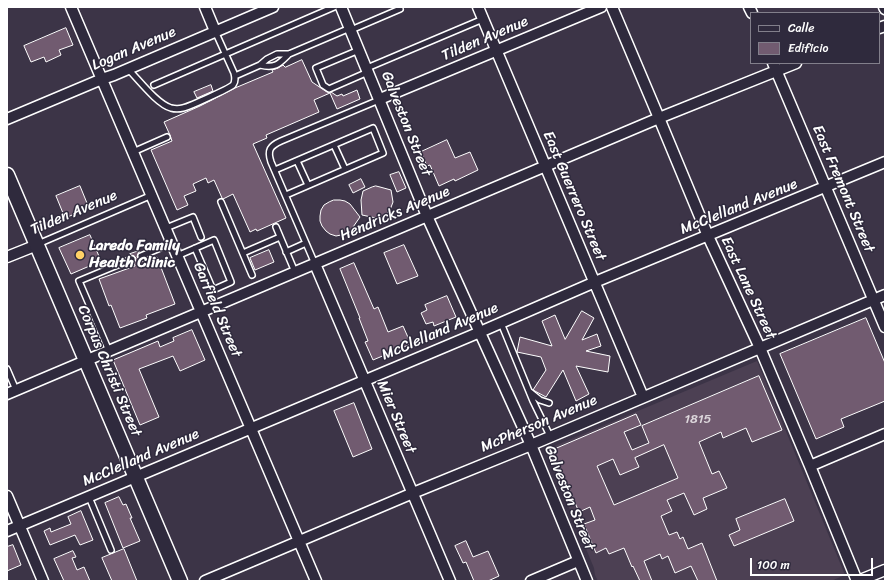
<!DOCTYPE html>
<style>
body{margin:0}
#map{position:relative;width:892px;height:588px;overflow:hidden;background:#3c3447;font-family:Sriracha,sans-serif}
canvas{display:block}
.frame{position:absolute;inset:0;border:8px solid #fff;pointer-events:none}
.legend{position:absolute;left:750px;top:12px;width:130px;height:52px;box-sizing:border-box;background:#2f2a3d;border:1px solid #827f8b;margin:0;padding:5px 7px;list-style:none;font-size:12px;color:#fff}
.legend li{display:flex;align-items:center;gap:8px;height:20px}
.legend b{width:20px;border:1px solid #827f8b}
.scale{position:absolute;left:750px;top:558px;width:123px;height:18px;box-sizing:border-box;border:2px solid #fff;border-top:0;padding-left:5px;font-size:12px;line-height:14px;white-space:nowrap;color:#fff;-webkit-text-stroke:3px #2f2a3d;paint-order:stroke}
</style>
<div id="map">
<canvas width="892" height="588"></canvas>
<div class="frame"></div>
<ul class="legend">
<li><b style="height:5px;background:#2f2a3d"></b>Calle</li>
<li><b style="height:11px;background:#715b70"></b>Edificio</li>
</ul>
<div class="scale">100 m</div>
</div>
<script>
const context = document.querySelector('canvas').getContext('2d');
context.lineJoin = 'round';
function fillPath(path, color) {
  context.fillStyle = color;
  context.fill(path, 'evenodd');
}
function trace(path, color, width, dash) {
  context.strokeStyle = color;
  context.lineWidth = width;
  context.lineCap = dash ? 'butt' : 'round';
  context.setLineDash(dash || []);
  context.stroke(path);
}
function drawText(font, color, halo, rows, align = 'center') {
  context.font = font + ' Sriracha,sans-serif';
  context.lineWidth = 3;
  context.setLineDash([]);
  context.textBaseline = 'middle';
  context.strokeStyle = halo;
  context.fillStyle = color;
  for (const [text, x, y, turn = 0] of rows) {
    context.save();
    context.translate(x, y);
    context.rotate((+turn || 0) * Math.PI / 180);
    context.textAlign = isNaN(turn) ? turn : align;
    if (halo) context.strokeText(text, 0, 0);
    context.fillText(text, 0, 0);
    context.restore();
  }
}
fillPath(new Path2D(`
 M 757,361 L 845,575 L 831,581 L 598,581 L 595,575 L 594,568 L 545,450 Z`), '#4c4053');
const building = new Path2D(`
 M 66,28 L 73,45 L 59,50 L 61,55 L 46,62 L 44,57 L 31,62 L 24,46 Z
 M 302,60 L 312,82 L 327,92 L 331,92 L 337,96 L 342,94 L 343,96 L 357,90 L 360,99 L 337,109 L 330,93 L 314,100 L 319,112 L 266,135 L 267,138 L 253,144 L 286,218 L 257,231 L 256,229 L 250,232 L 233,194 L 223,199 L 222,198 L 214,180 L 208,183 L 206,178 L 193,184 L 196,191 L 184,196 L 188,205 L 177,210 L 151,150 L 172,141 L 170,135 L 169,133 L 164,122 L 200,106 L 235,88 L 273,72 L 272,70 L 278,68 L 283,65 L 285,67 Z
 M 211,85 L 213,91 L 197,98 L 194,92 Z
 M 447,140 L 455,158 L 470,152 L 478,170 L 455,181 L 454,179 L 439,186 L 430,165 L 427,166 L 421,152 Z
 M 399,172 L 406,188 L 397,192 L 390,175 Z
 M 361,179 L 365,187 L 353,193 L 349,185 Z
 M 80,186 L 89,208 L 65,218 L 56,196 Z
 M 376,186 L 380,187 L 391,190 L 393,202 L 390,210 L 384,216 L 376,218 L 362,215 L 361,200 L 363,191 L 372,187 Z
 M 334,200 L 340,200 L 345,201 L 350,204 L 360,217 L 351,230 L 347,233 L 341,235 L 336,236 L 330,234 L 326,231 L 322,226 L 320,221 L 320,216 L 321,210 L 324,205 L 329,202 Z
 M 90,235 L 101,261 L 71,274 L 59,248 Z
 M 404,245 L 418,276 L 397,284 L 384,253 Z
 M 269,250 L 274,262 L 255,270 L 250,258 Z
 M 139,251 L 139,252 L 138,254 L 137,257 L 139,259 L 142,260 L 143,262 L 157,257 L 175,304 L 146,315 L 147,318 L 120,328 L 111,305 L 109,306 L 99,279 L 135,266 L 134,263 L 135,261 L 136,258 L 134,256 L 131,255 L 130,254 Z
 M 354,263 L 374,309 L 378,307 L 388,332 L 403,326 L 411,344 L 373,360 L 365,342 L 368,341 L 359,318 L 360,318 L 340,269 Z
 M 447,296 L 456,317 L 434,326 L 433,322 L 426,324 L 421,313 L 427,310 L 425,305 Z
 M 582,311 L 594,318 L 582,340 L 597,334 L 601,346 L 586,351 L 610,356 L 608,372 L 576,366 L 589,394 L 576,401 L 563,370 L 546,397 L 533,390 L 546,370 L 541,357 L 517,352 L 520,337 L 552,346 L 542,321 L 555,315 L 565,339 Z
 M 866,318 L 885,363 L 885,401 L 841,419 L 844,427 L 816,439 L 780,354 Z
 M 192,330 L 205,360 L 180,371 L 173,356 L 139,369 L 159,417 L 140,425 L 113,360 L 158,341 L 160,347 L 174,341 L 173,338 Z
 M 759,376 L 782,430 L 752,442 L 746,428 L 723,438 L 721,432 L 699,442 L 712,474 L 719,471 L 727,488 L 703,498 L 707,509 L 694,515 L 684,493 L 667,500 L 672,511 L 661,516 L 669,535 L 677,532 L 680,539 L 683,537 L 688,549 L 702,543 L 717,581 L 698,581 L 691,566 L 675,573 L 668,556 L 662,559 L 660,554 L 644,561 L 652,581 L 640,581 L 633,566 L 632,567 L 624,548 L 609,554 L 606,548 L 596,553 L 584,524 L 595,520 L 590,507 L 579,512 L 552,450 L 636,414 L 641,425 L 624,432 L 632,450 L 649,443 L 642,426 ZM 664,445 L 678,478 L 614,505 L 597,466 L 613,459 L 620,475 L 639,467 L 635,458 Z
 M 354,403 L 372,449 L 353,457 L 334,411 Z
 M 119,497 L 123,505 L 126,504 L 132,518 L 130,518 L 140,541 L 123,548 L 105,503 Z
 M 785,499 L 794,521 L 734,546 L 729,535 L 740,530 L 736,519 Z
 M 81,511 L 93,540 L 80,545 L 75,535 L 50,545 L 44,531 L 50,528 L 51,532 L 71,524 L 68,517 Z
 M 466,541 L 473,557 L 488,551 L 499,576 L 488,581 L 474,581 L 466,562 L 463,563 L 455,546 Z
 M 13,545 L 21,565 L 7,571 L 7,547 Z
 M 124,549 L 137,581 L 112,581 L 102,558 Z
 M 73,551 L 76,557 L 72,558 L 77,570 L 84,567 L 90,581 L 64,581 L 54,559 Z`);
fillPath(building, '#715b70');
trace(building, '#fff', 1);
const lane = new Path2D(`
 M 351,30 L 400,9 L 399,7
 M 359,50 L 316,68 L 323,85 L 329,89 L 368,72
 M 260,65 C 275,69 279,64 289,54
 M 367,68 L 483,19
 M 128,69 C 139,80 157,104 171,108 C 175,109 179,109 183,108 C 191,106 228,89 233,85 C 236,81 235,77 234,73 L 215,31
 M 235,76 L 260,65 L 267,59 L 277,54 L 289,54 L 350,28
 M 154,85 L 334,7
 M 334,145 L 345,169
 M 133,152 L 167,137
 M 297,161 L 308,185
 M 275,170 L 373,128 L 383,153 L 286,195
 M 221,202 L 252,275
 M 276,227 L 295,272
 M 166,228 L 193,217 L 201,237
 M 38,244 L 152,195
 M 286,252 L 306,243
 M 243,253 L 280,237
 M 141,256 L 172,243
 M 177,256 L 214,240 L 231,282 L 213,290 L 195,248
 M 315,264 L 271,162 C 267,150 270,146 281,141 L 379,100
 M 501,323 L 533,401 L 550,436
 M 109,351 L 79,281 L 132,259
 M 7,369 L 16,390
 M 530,392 L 540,400 L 549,403
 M 89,497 L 111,550`);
const street = new Path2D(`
 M 71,7 L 316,581
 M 205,7 L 215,31
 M 341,7 L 427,216 L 531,445 L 587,581
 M 478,7 L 643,397
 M 612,7 L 659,118 L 708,236 L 760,348 L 810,466 L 857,581
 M 749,7 L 752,13
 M 884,7 L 885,9
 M 879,28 L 885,26
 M 773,63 L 885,327
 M 380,99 L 601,7
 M 7,119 L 102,79 L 114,75 L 273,7
 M 7,257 L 37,245
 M 315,264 L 450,581
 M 7,394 L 659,118 L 796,63
 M 810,466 L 885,434
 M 7,496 L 43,581
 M 7,531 L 480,332 L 595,282 L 885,162
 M 205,581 L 413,493 L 531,445 L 885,295
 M 531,581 L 578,561
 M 858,581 L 885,570`);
const secondary = new Path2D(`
 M 7,175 L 180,581`);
trace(lane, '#fff', 8);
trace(street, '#fff', 13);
trace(secondary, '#fff', 17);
trace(lane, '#2f2a3d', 5);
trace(street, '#2f2a3d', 10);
trace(secondary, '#2f2a3d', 14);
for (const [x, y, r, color] of [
 [80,255,5,"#ffd166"]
]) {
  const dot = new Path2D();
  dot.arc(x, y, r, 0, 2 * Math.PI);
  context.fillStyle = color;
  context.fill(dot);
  trace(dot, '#2f2a3d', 1.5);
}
drawText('13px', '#dcd6db', null, [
 ["1815",698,420]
]);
drawText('15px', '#fff', '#2f2a3d', [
 ["Tilden Avenue",485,39,-23],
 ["Logan Avenue",134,49,-23],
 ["Galveston Street",406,124,68],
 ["East Fremont Street",843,189,67],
 ["East Guerrero Street",574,196,67],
 ["McClelland Avenue",739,207,-22],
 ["Tilden Avenue",74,213,-23],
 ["Hendricks Avenue",395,214,-23],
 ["East Lane Street",748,288,65],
 ["Garfield Street",217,310,67],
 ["McClelland Avenue",440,332,-23],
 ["Corpus Christi Street",109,371,67],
 ["Mier Street",396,417,67],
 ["McPherson Avenue",539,424,-23],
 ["McClelland Avenue",141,458,-23],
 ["Galveston Street",569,498,68]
]);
drawText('bold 15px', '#fff', '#2f2a3d', [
 ["Laredo Family",89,246],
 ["Health Clinic",89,263]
], 'left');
</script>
